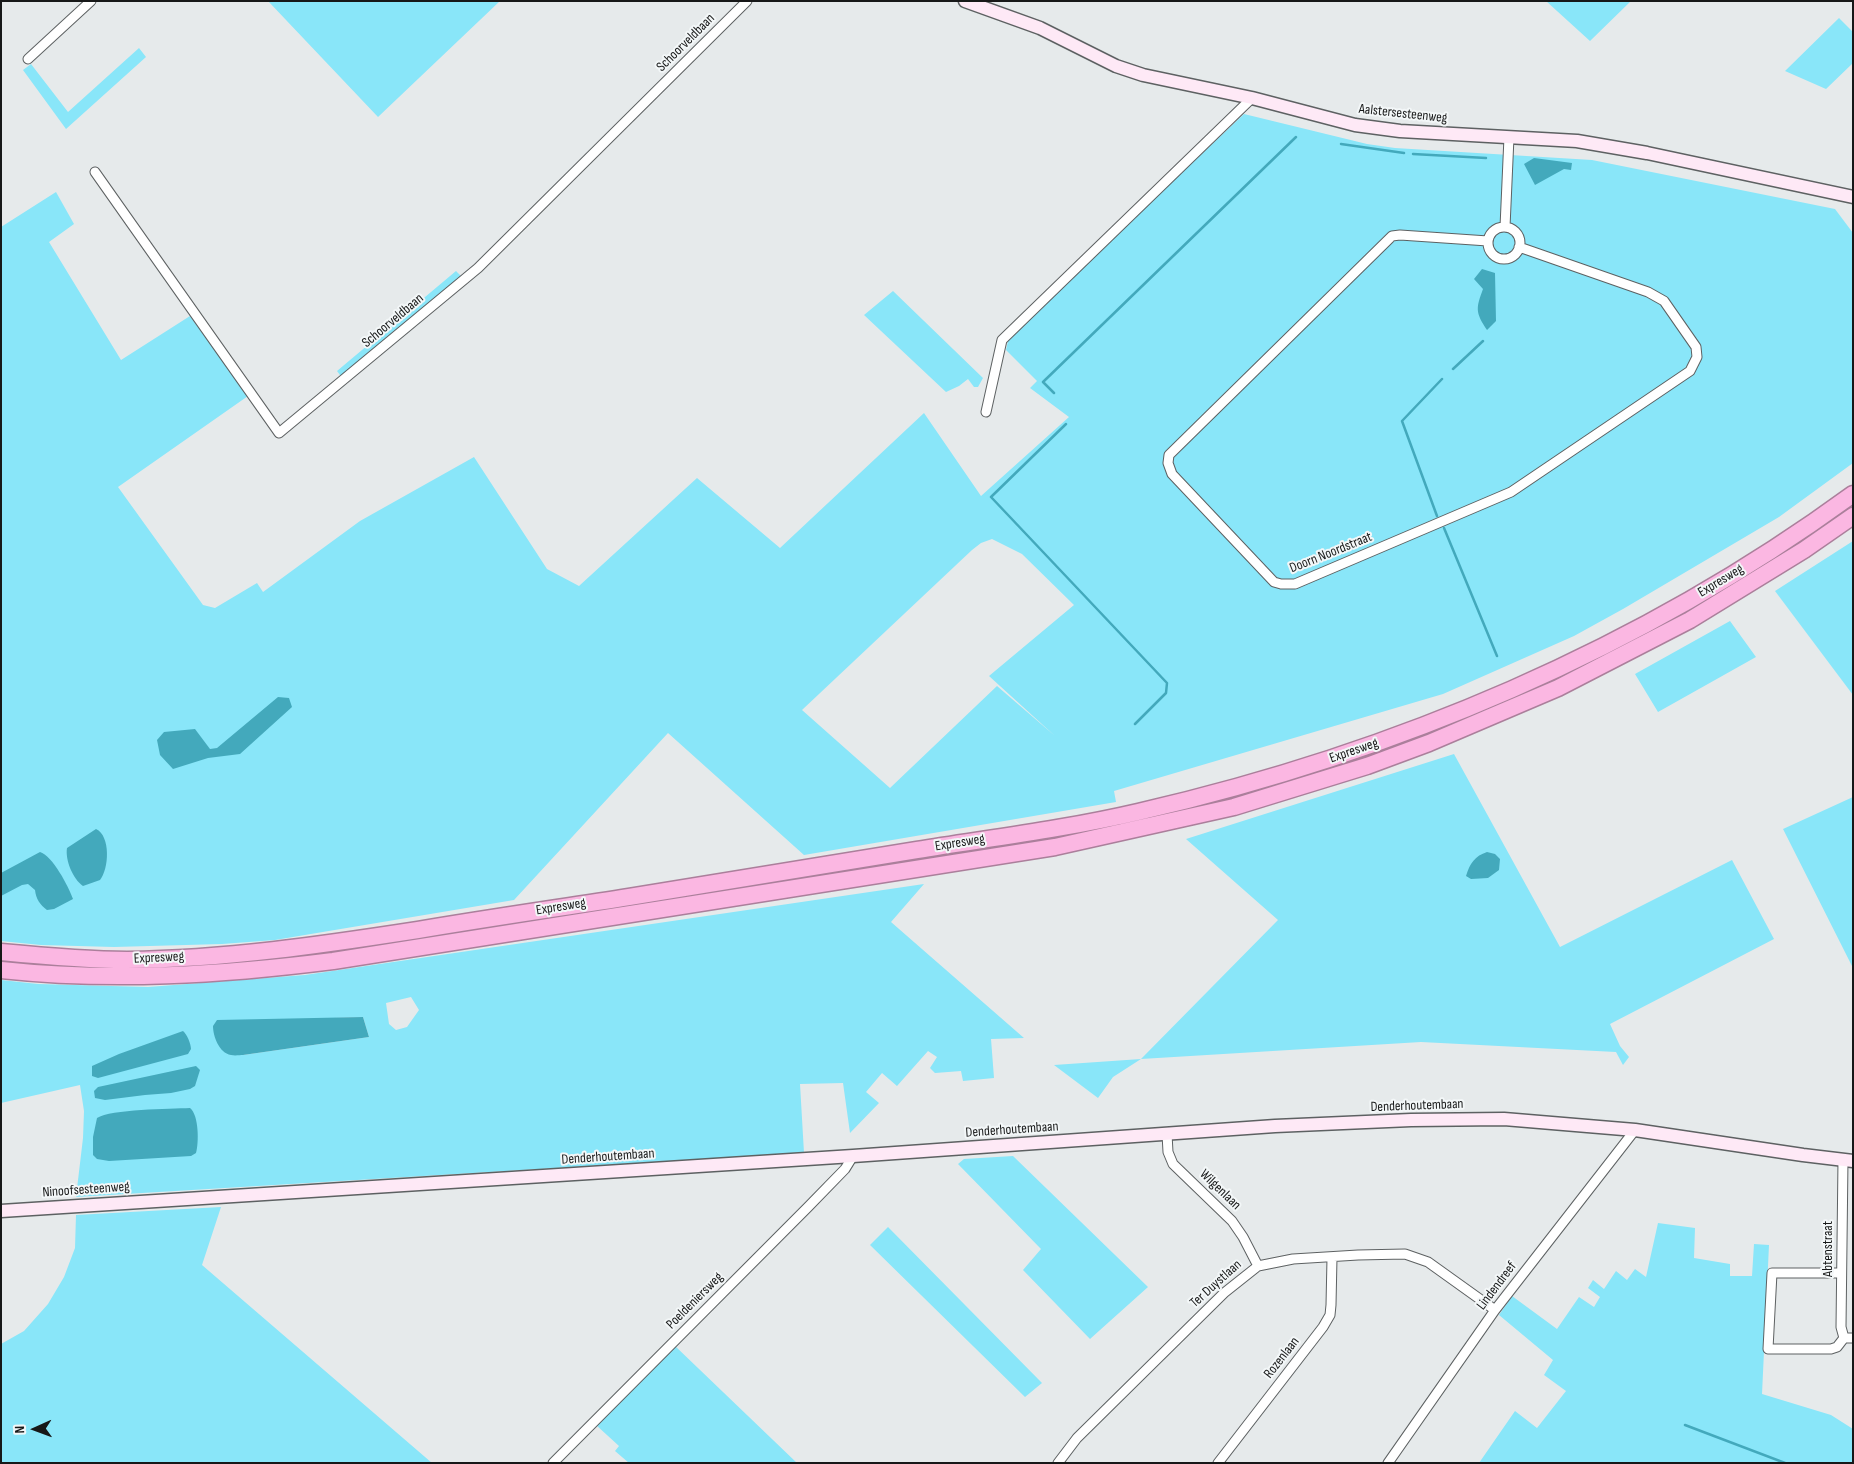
<!DOCTYPE html>
<style>
body{margin:0}
#map{position:relative;width:1854px;height:1464px;overflow:hidden;background:#e6eaeb;font-family:"Sofia Sans Condensed",sans-serif}
canvas{display:block}
.frame{position:absolute;inset:0;border:2px solid #171818;pointer-events:none}
.north{position:absolute;left:10px;top:1404px;width:50px;height:50px;-webkit-text-stroke:4px #f3f7f8;paint-order:stroke;rotate:268deg;font-size:14px;font-weight:700;line-height:20px;text-align:center;color:#171818}
.north::after{content:'';display:block;margin:auto;width:18px;height:22px;background:#171818;clip-path:polygon(50% 0,100% 100%,50% 72%,0 100%)}
</style>
<div id="map">
<canvas width="1854" height="1464"></canvas>
<div class="frame"></div>
<div class="north">N</div>
</div>
<script>
const context = document.querySelector('canvas').getContext('2d');
context.lineJoin = 'round';
function fillPath(path, color) {
  context.fillStyle = color;
  context.fill(path, 'evenodd');
}
function trace(path, color, width, dash) {
  context.strokeStyle = color;
  context.lineWidth = width;
  context.lineCap = dash ? 'butt' : 'round';
  context.setLineDash(dash || []);
  context.stroke(path);
}
function drawText(font, color, halo, rows, align = 'center') {
  context.font = font + ' "Sofia Sans Condensed",sans-serif';
  context.lineWidth = 4;
  context.setLineDash([]);
  context.textBaseline = 'middle';
  context.strokeStyle = halo;
  context.fillStyle = color;
  for (const [text, x, y, turn = 0] of rows) {
    context.save();
    context.translate(x, y);
    context.rotate((+turn || 0) * Math.PI / 180);
    context.textAlign = isNaN(turn) ? turn : align;
    if (halo) context.strokeText(text, 0, 0);
    context.fillText(text, 0, 0);
    context.restore();
  }
}
fillPath(new Path2D(`
 M 268,1 L 500,1 L 378,117 Z
 M 1546,1 L 1631,1 L 1590,41 Z
 M 1839,18 L 1853,32 L 1853,63 L 1826,89 L 1785,71 Z
 M 139,48 L 146,57 L 66,129 L 23,70 L 31,64 L 68,112 Z
 M 1244,114 L 1367,144 L 1395,148 L 1592,160 L 1835,209 L 1853,233 L 1853,463 L 1779,517 L 1623,609 L 1574,636 L 1443,694 L 1114,791 L 1116,802 L 804,855 L 668,733 L 514,900 L 275,940 L 222,944 L 114,947 L 41,945 L 1,941 L 1,227 L 56,192 L 74,224 L 49,242 L 121,360 L 190,316 L 248,396 L 118,487 L 203,605 L 215,608 L 257,583 L 263,592 L 360,521 L 474,457 L 547,569 L 579,586 L 697,478 L 780,548 L 924,413 L 981,496 L 1069,417 L 1030,388 L 1037,381 L 1006,350 L 1008,341 L 1100,250 ZM 992,539 L 1022,554 L 1074,605 L 989,676 L 1055,736 L 997,686 L 890,788 L 802,710 L 972,550 L 981,543 Z
 M 456,271 L 462,277 L 343,379 L 337,371 Z
 M 893,291 L 983,378 L 978,387 L 974,387 L 968,379 L 959,386 L 946,392 L 864,315 Z
 M 1853,541 L 1853,695 L 1775,591 Z
 M 1730,621 L 1756,657 L 1658,712 L 1635,674 Z
 M 1454,754 L 1560,947 L 1732,860 L 1774,939 L 1610,1024 L 1620,1046 L 1629,1057 L 1623,1065 L 1616,1052 L 1421,1042 L 1141,1059 L 1113,1077 L 1098,1098 L 1054,1065 L 1141,1059 L 1278,920 L 1186,839 Z
 M 1853,797 L 1853,968 L 1783,829 Z
 M 924,884 L 891,922 L 1024,1038 L 991,1039 L 994,1078 L 963,1081 L 961,1071 L 935,1073 L 930,1068 L 937,1057 L 928,1051 L 897,1086 L 882,1073 L 866,1092 L 879,1103 L 850,1133 L 843,1083 L 800,1084 L 804,1153 L 76,1197 L 83,1138 L 84,1111 L 80,1085 L 1,1103 L 1,980 L 38,984 L 148,987 L 305,975 ZM 411,997 L 419,1010 L 407,1027 L 396,1030 L 389,1024 L 386,1003 ZM 363,1017 L 369,1037 L 243,1055 L 230,1055 L 335,1018 Z
 M 1013,1156 L 1148,1287 L 1090,1339 L 1023,1270 L 1041,1249 L 958,1164 L 964,1159 Z
 M 221,1207 L 202,1265 L 432,1463 L 1,1463 L 1,1344 L 24,1331 L 48,1304 L 64,1277 L 75,1248 L 76,1215 Z
 M 1658,1223 L 1695,1228 L 1694,1258 L 1730,1264 L 1730,1276 L 1752,1276 L 1754,1244 L 1769,1245 L 1762,1394 L 1831,1415 L 1853,1429 L 1853,1463 L 1479,1463 L 1515,1411 L 1537,1428 L 1566,1391 L 1544,1375 L 1553,1360 L 1499,1315 L 1512,1296 L 1557,1329 L 1579,1297 L 1594,1307 L 1600,1297 L 1588,1288 L 1593,1280 L 1604,1289 L 1616,1271 L 1627,1280 L 1635,1269 L 1646,1277 Z
 M 888,1227 L 1042,1383 L 1025,1397 L 870,1245 Z
 M 674,1345 L 797,1463 L 629,1463 L 615,1451 L 619,1446 L 596,1425 Z`), '#89e6f9');
fillPath(new Path2D(`
 M 1534,158 L 1572,163 L 1571,170 L 1564,169 L 1535,185 L 1524,164 Z
 M 1482,269 L 1495,273 L 1496,321 L 1487,330 C 1475,312 1476,308 1483,289 L 1474,279 Z
 M 278,697 L 289,698 L 292,707 L 240,754 L 208,758 L 173,769 L 160,755 L 157,740 L 164,732 L 195,729 L 210,749 L 217,748 Z
 M 96,829 C 111,836 109,869 100,880 L 83,886 C 73,879 65,860 67,848 Z
 M 40,852 C 52,855 69,887 73,899 L 54,909 L 47,910 C 40,905 36,899 35,890 L 28,884 L 22,885 L 1,896 L 1,873 Z
 M 1487,852 L 1495,854 L 1500,859 L 1499,870 L 1488,878 L 1471,879 L 1466,876 C 1470,863 1475,856 1487,852 Z
 M 363,1017 L 369,1037 L 243,1055 C 240,1055 235,1056 231,1055 C 219,1053 213,1036 213,1026 L 217,1020 Z
 M 183,1031 C 187,1034 191,1044 191,1049 L 188,1054 L 98,1078 L 92,1076 L 92,1066 L 119,1054 Z
 M 196,1066 L 200,1070 L 195,1086 L 190,1089 L 171,1093 L 145,1095 L 105,1100 L 95,1098 L 94,1091 L 98,1087 Z
 M 190,1108 C 199,1115 199,1143 196,1153 L 191,1156 L 109,1161 L 97,1159 L 93,1155 L 93,1137 L 97,1118 C 111,1109 170,1109 190,1108 Z`), '#43a9bc');
trace(new Path2D(`
 M 1341,144 L 1404,153
 M 1413,154 L 1486,158
 M 1453,369 L 1483,341
 M 1054,393 L 1043,382 L 1296,137
 M 1066,424 L 991,497 L 1167,683 L 1166,693 L 1135,724
 M 1437,516 L 1402,421 L 1442,379
 M 1444,528 L 1497,656
 M 1685,1425 L 1785,1463`), '#43a9bc', 2.5);
const street = new Path2D(`
 M 28,59 L 91,1
 M 95,172 L 279,433 L 478,268 L 747,1
 M 1505,227 L 1509,137
 M1488 243a16 16 0 1 1 32 0a16 16 0 1 1-32 0Z
 M 1488,241 L 1400,235 L 1392,236 L 1169,455 L 1168,463 L 1172,474 L 1274,582 L 1281,584 L 1295,584 L 1511,492 L 1690,371 L 1697,357 L 1696,347 L 1664,301 L 1648,292 L 1519,247
 M 986,412 L 1002,340 L 1252,98
 M 1167,1134 L 1168,1152 L 1173,1164 L 1232,1221 L 1243,1237 L 1258,1266
 M 1843,1160 L 1841,1327 L 1844,1338
 M 1841,1273 L 1772,1273 L 1768,1349 L 1831,1349 L 1837,1347 L 1844,1338 L 1853,1338
 M 553,1463 L 808,1207 L 845,1169 L 853,1156
 M 1058,1463 L 1077,1438 L 1224,1293 L 1258,1266 L 1293,1259 L 1358,1255 L 1405,1254 L 1428,1262 L 1495,1310
 M 1218,1463 L 1323,1327 L 1330,1315 L 1331,1305 L 1332,1258
 M 1388,1463 L 1495,1310 L 1635,1130`);
const secondary = new Path2D(`
 M 965,1 L 1040,28 L 1116,66 L 1143,75 L 1252,98 L 1355,125 L 1400,131 L 1577,141 L 1647,153 L 1853,197
 M 1,1211 L 853,1156 L 1275,1126 L 1411,1120 L 1504,1119 L 1635,1130 L 1803,1155 L 1853,1161`);
const highway = new Path2D(`
 M 1,952 C 43,956 86,960 127,960 C 225,959 321,945 418,930 C 488,918 559,908 629,897 C 725,881 821,865 917,850 C 991,838 1065,829 1138,812 C 1394,753 1640,650 1853,494
 M 1,970 C 113,982 222,975 333,961 L 1055,847 L 1234,807 L 1367,766 L 1429,743 L 1558,688 L 1690,620 L 1804,550 L 1853,516`);
trace(street, '#5d6162', 11);
trace(secondary, '#5d6162', 15);
trace(highway, '#ab7f9b', 19);
trace(street, '#fff', 9);
trace(secondary, '#fee9f6', 12);
trace(highway, '#fbb7e2', 16);
drawText('14px', '#171818', '#f3f7f8', [
 ["Schoorveldbaan",686,43,-45],
 ["Aalstersesteenweg",1403,114,6],
 ["Schoorveldbaan",393,321,-40],
 ["Doorn Noordstraat",1331,553,-22],
 ["Expresweg",1721,581,-31],
 ["Expresweg",1354,751,-19],
 ["Expresweg",960,843,-9],
 ["Expresweg",561,907,-9],
 ["Expresweg",159,958,-3],
 ["Denderhoutembaan",1417,1106,-2],
 ["Denderhoutembaan",1012,1130,-4],
 ["Denderhoutembaan",608,1157,-4],
 ["Ninoofsesteenweg",86,1190,-4],
 ["Wilgenlaan",1220,1190,44],
 ["Abtenstraat",1828,1249,-90],
 ["Ter Duystlaan",1216,1284,-42],
 ["Lindendreef",1497,1286,-53],
 ["Poeldeniersweg",695,1301,-45],
 ["Rozenlaan",1282,1358,-52]
]);
</script>
